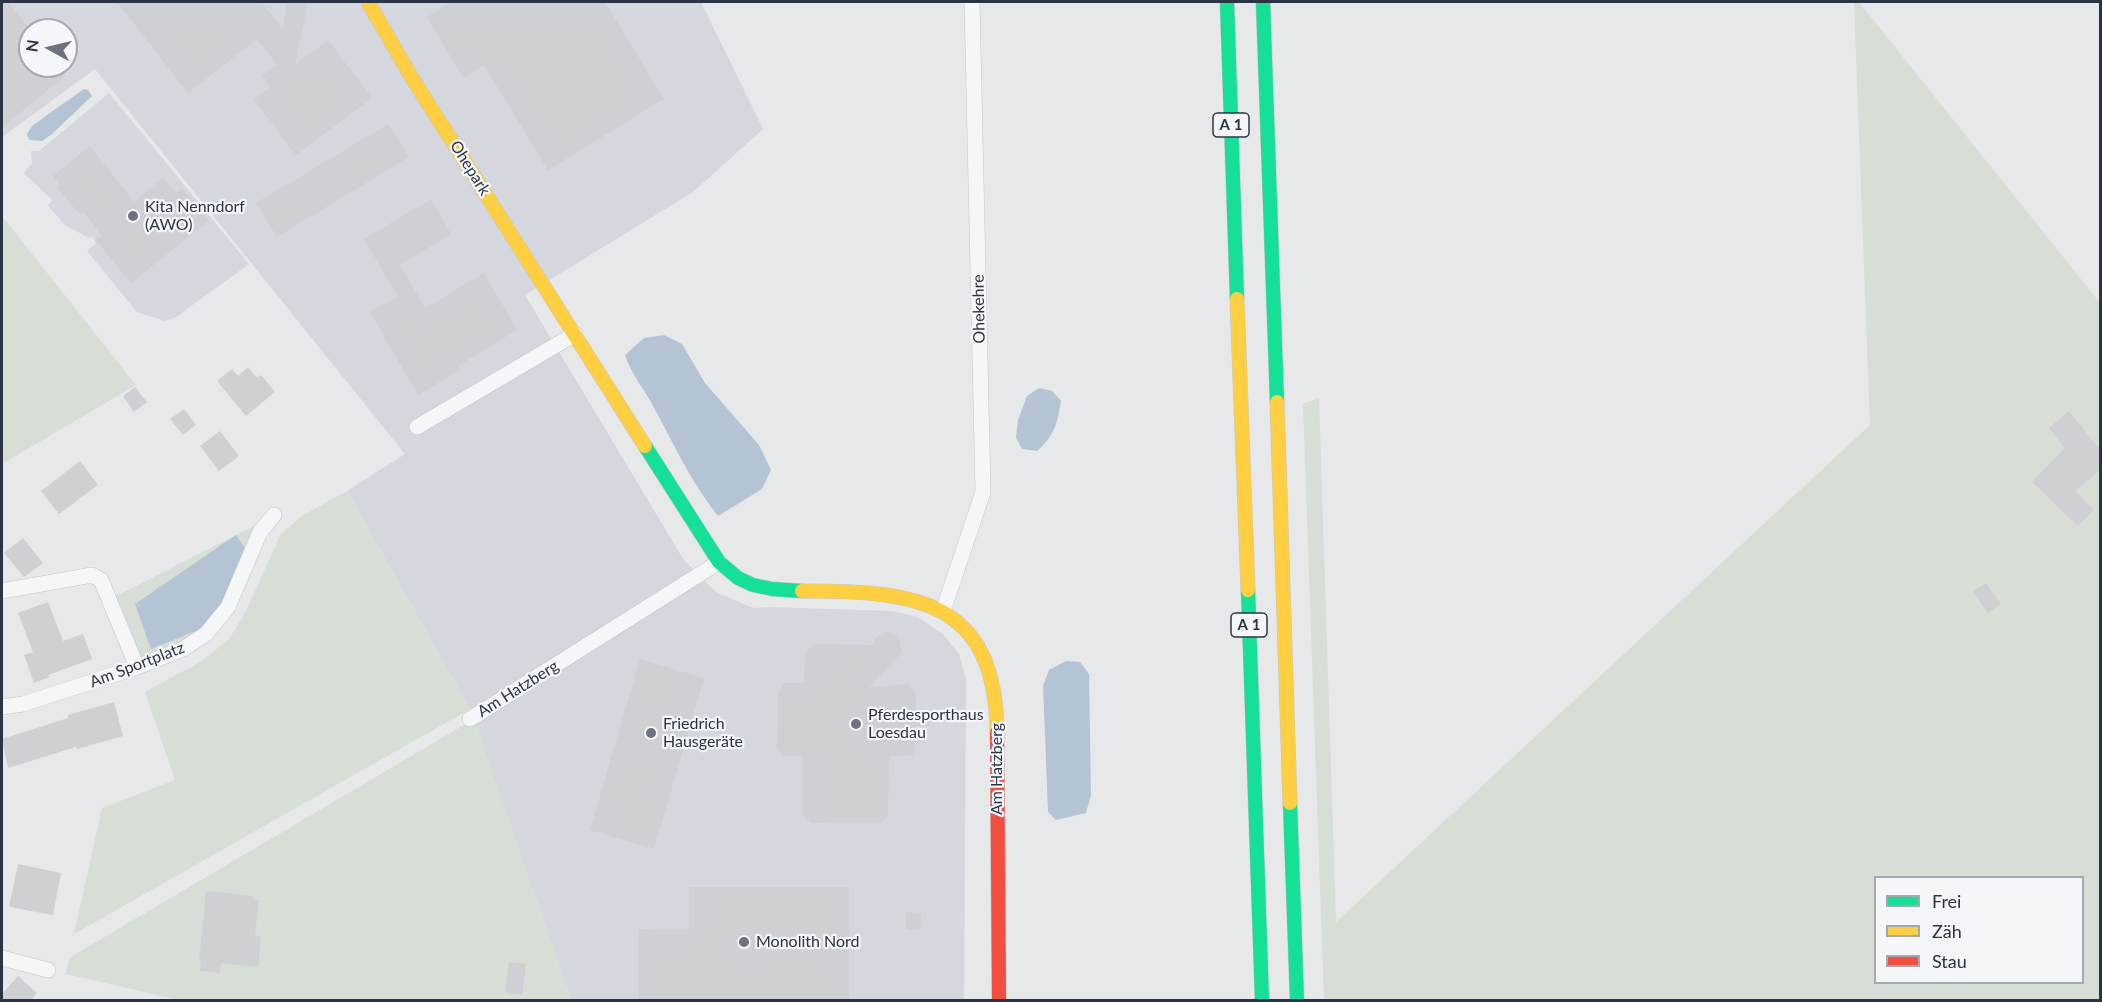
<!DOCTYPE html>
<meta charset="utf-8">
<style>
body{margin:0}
#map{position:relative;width:2102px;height:1002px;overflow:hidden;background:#e6e8ea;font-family:Lato,sans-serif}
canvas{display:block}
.frame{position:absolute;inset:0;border:3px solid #2b3445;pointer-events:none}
.legend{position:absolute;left:1874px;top:876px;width:210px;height:108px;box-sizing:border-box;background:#f4f6f9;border:2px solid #a4a8b1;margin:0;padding:8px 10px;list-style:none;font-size:18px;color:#2b3445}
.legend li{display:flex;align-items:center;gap:12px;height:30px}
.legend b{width:30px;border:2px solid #a4a8b1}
.north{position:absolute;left:18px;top:18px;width:60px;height:60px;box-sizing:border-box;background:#f4f6f9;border:2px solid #a4a8b1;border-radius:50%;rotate:278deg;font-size:16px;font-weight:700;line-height:24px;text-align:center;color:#2b3445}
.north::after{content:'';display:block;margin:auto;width:21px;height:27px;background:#6c737f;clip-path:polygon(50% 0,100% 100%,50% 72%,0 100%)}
</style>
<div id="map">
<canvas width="2102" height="1002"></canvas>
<div class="frame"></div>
<ul class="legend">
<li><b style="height:8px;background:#16e098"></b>Frei</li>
<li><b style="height:8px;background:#ffcf43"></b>Zäh</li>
<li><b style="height:8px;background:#f24e42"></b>Stau</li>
</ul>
<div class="north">N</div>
</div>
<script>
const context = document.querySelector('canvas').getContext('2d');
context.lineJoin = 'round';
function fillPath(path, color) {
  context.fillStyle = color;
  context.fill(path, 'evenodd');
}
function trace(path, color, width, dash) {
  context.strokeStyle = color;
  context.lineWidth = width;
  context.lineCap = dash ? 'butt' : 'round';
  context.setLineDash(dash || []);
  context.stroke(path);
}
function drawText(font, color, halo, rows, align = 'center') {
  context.font = font + ' Lato,sans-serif';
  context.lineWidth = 4.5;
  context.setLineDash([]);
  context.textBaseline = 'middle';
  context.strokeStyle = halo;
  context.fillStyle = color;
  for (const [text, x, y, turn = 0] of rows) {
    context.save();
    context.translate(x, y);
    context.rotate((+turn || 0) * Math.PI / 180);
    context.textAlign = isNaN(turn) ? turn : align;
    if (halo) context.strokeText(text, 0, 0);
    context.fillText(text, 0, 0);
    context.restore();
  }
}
fillPath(new Path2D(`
 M 2,2 L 701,2 L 763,129 L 693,192 L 525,295 L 683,559 L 716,592 L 753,608 L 770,607 L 893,611 L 917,617 L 943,634 L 959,654 L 966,679 L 964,1000 L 571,1000 L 470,709 L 347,491 L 405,454 L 95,69 L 2,137 ZM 30,30 L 66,30 L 66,66 L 30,66 Z
 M 109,93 L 249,264 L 176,317 L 165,321 L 137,312 L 87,251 L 96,244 L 92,236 L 89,238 L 65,225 L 48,206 L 52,200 L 24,173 L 32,163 L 31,151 L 39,151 Z`), '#d4d7dd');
fillPath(new Path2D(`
 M 1854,2 L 1859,2 L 2100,303 L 2100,1000 L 1324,1000 L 1303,404 L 1319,398 L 1336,922 L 1870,425 ZM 1876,878 L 2082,878 L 2082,982 L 1876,982 Z
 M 2,216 L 136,385 L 2,464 Z
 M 347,491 L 470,709 L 74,934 L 102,808 L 175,780 L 145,692 L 202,661 L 229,639 L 244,615 L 281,534 L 302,516 Z
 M 270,518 L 205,632 L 138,666 L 110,599 Z
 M 474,719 L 571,1000 L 179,1000 L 66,974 L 69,958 Z`), '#d6ded6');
fillPath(new Path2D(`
 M 84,89 L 88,90 L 92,96 L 52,134 L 42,141 L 29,140 L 27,134 L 33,125 Z
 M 664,335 L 682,344 L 705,383 L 759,445 L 771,470 L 762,489 L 718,516 C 690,481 673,442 652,404 C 642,385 632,376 625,355 L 644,338 Z
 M 1039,388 L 1052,391 L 1061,401 C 1057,424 1055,435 1037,451 L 1022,449 L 1016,438 L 1018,420 L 1027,396 Z
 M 236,535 L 245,548 L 223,605 L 208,626 L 151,649 L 135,604 Z
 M 1066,661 L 1080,662 L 1089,674 L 1091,795 L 1086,813 L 1056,820 L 1048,812 L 1043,686 L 1049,670 Z`), '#b4c4d5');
fillPath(new Path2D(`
 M 2,2 L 8,2 L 30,30 L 30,66 L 59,66 L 66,75 L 2,128 Z
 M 117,2 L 261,2 L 283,29 L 287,2 L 308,2 L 295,65 L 328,40 L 372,98 L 296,155 L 254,99 L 270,87 L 262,76 L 277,64 L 257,39 L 188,93 Z
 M 452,2 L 605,2 L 664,99 L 548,170 L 484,65 L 463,78 L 427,17 Z
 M 388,124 L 409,157 L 277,237 L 256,203 Z
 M 90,146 L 134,202 L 163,178 L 176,193 L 182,188 L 208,221 L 131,283 L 96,240 L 102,236 L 84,212 L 80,215 L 57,187 L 60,185 L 53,176 Z
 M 431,199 L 451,234 L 400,265 L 425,308 L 484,273 L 517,330 L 458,366 L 460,370 L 418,395 L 370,312 L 398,296 L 364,239 Z
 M 248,367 L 257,378 L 261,375 L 275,392 L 246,416 L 217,381 L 232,369 L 238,376 Z
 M 135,387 L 147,402 L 134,412 L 123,396 Z
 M 184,409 L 196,425 L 183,435 L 170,419 Z
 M 2069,411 L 2100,450 L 2100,470 L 2075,491 L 2094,510 L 2078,526 L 2032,482 L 2065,448 L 2049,428 Z
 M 220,431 L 239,456 L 219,471 L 200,446 Z
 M 80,461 L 98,485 L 59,514 L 41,491 Z
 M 23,538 L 43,563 L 24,577 L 4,553 Z
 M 1986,583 L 2001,604 L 1988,613 L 1973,592 Z
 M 48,602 L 63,641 L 83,634 L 92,659 L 48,675 L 49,677 L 34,683 L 24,655 L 33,652 L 18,613 Z
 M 885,631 L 894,633 L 900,640 L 901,653 L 869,687 L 908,684 L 916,693 L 916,709 L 930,710 L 930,726 L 915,726 L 915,755 L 889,756 L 888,816 L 882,822 L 811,823 L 803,815 L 803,756 L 785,756 L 777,749 L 778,692 L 785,683 L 804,683 L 805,652 L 813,644 L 872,645 L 875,639 Z
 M 640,659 L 704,678 L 654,849 L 590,830 Z
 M 114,702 L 123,736 L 77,749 L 76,747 L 8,768 L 2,739 L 68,718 L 68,715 Z
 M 18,864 L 61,873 L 53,915 L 9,907 Z
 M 689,887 L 849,887 L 849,1000 L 638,1000 L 638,929 L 689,930 Z
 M 206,891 L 253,896 L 252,899 L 259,900 L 255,936 L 261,937 L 258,967 L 221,963 L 220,973 L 200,971 L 201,961 L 199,961 Z
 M 906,912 L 921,913 L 920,930 L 906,930 Z
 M 509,962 L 526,964 L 522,995 L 505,993 Z
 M 18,976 L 37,993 L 31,1000 L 2,1000 L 2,994 Z`), '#ced0d3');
const street = new Path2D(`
 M 417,427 L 575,334
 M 2,591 L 92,575 L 101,580 L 137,667
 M 943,611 L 983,492 L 972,2
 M 2,707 L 23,704 L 137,667 L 183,649 L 206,634 L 228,607 L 260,532 L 274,515
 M 470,719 L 719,562
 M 2,958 L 48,970`);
const fast = new Path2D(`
 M 1227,2 L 1237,299
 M 1263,2 L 1277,402
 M 645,446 L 719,562 L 738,578 L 753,585 L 772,589 L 802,591
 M 1248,590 L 1262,1000
 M 1290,803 L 1297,1000`);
const slow = new Path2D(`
 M 368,2 L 412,78 L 645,446
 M 1237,299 L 1248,590
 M 1277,402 L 1290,803
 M 802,591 C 914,591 996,598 997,733`);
const jam = new Path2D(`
 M 997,733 L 999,1000`);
trace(street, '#c4c6c8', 16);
trace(fast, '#c4c6c8', 15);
trace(slow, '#c4c6c8', 15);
trace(jam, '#c4c6c8', 15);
trace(street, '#f5f6f7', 15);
trace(fast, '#16e098', 14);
trace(slow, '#ffcf43', 14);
trace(jam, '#f24e42', 14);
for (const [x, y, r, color] of [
 [133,216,6,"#6c737f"],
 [856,724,6,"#6c737f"],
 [651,733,6,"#6c737f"],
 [744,942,6,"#6c737f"]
]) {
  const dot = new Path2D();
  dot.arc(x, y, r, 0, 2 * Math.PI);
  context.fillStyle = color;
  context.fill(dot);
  trace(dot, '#f4f6f9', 2);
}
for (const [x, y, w] of [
 [1231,125,36],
 [1249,625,36]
]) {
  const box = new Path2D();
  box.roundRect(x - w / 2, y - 12, w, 24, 4.5);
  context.fillStyle = '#f4f6f9';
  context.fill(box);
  trace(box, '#2b3445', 1.5);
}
drawText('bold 15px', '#2b3445', null, [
 ["A 1",1231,125],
 ["A 1",1249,625]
]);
drawText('16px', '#2b3445', '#f4f6f9', [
 ["Ohepark",470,168,58],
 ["Ohekehre",979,309,-91],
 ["Am Sportplatz",137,665,-21],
 ["Am Hatzberg",518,689,-32],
 ["Am Hatzberg",997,769,-90]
]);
drawText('16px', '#2b3445', '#f4f6f9', [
 ["Kita Nenndorf",145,207],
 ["(AWO)",145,225],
 ["Pferdesporthaus",868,715],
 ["Loesdau",868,733],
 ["Friedrich",663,724],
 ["Hausgeräte",663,742],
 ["Monolith Nord",756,942]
], 'left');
</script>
